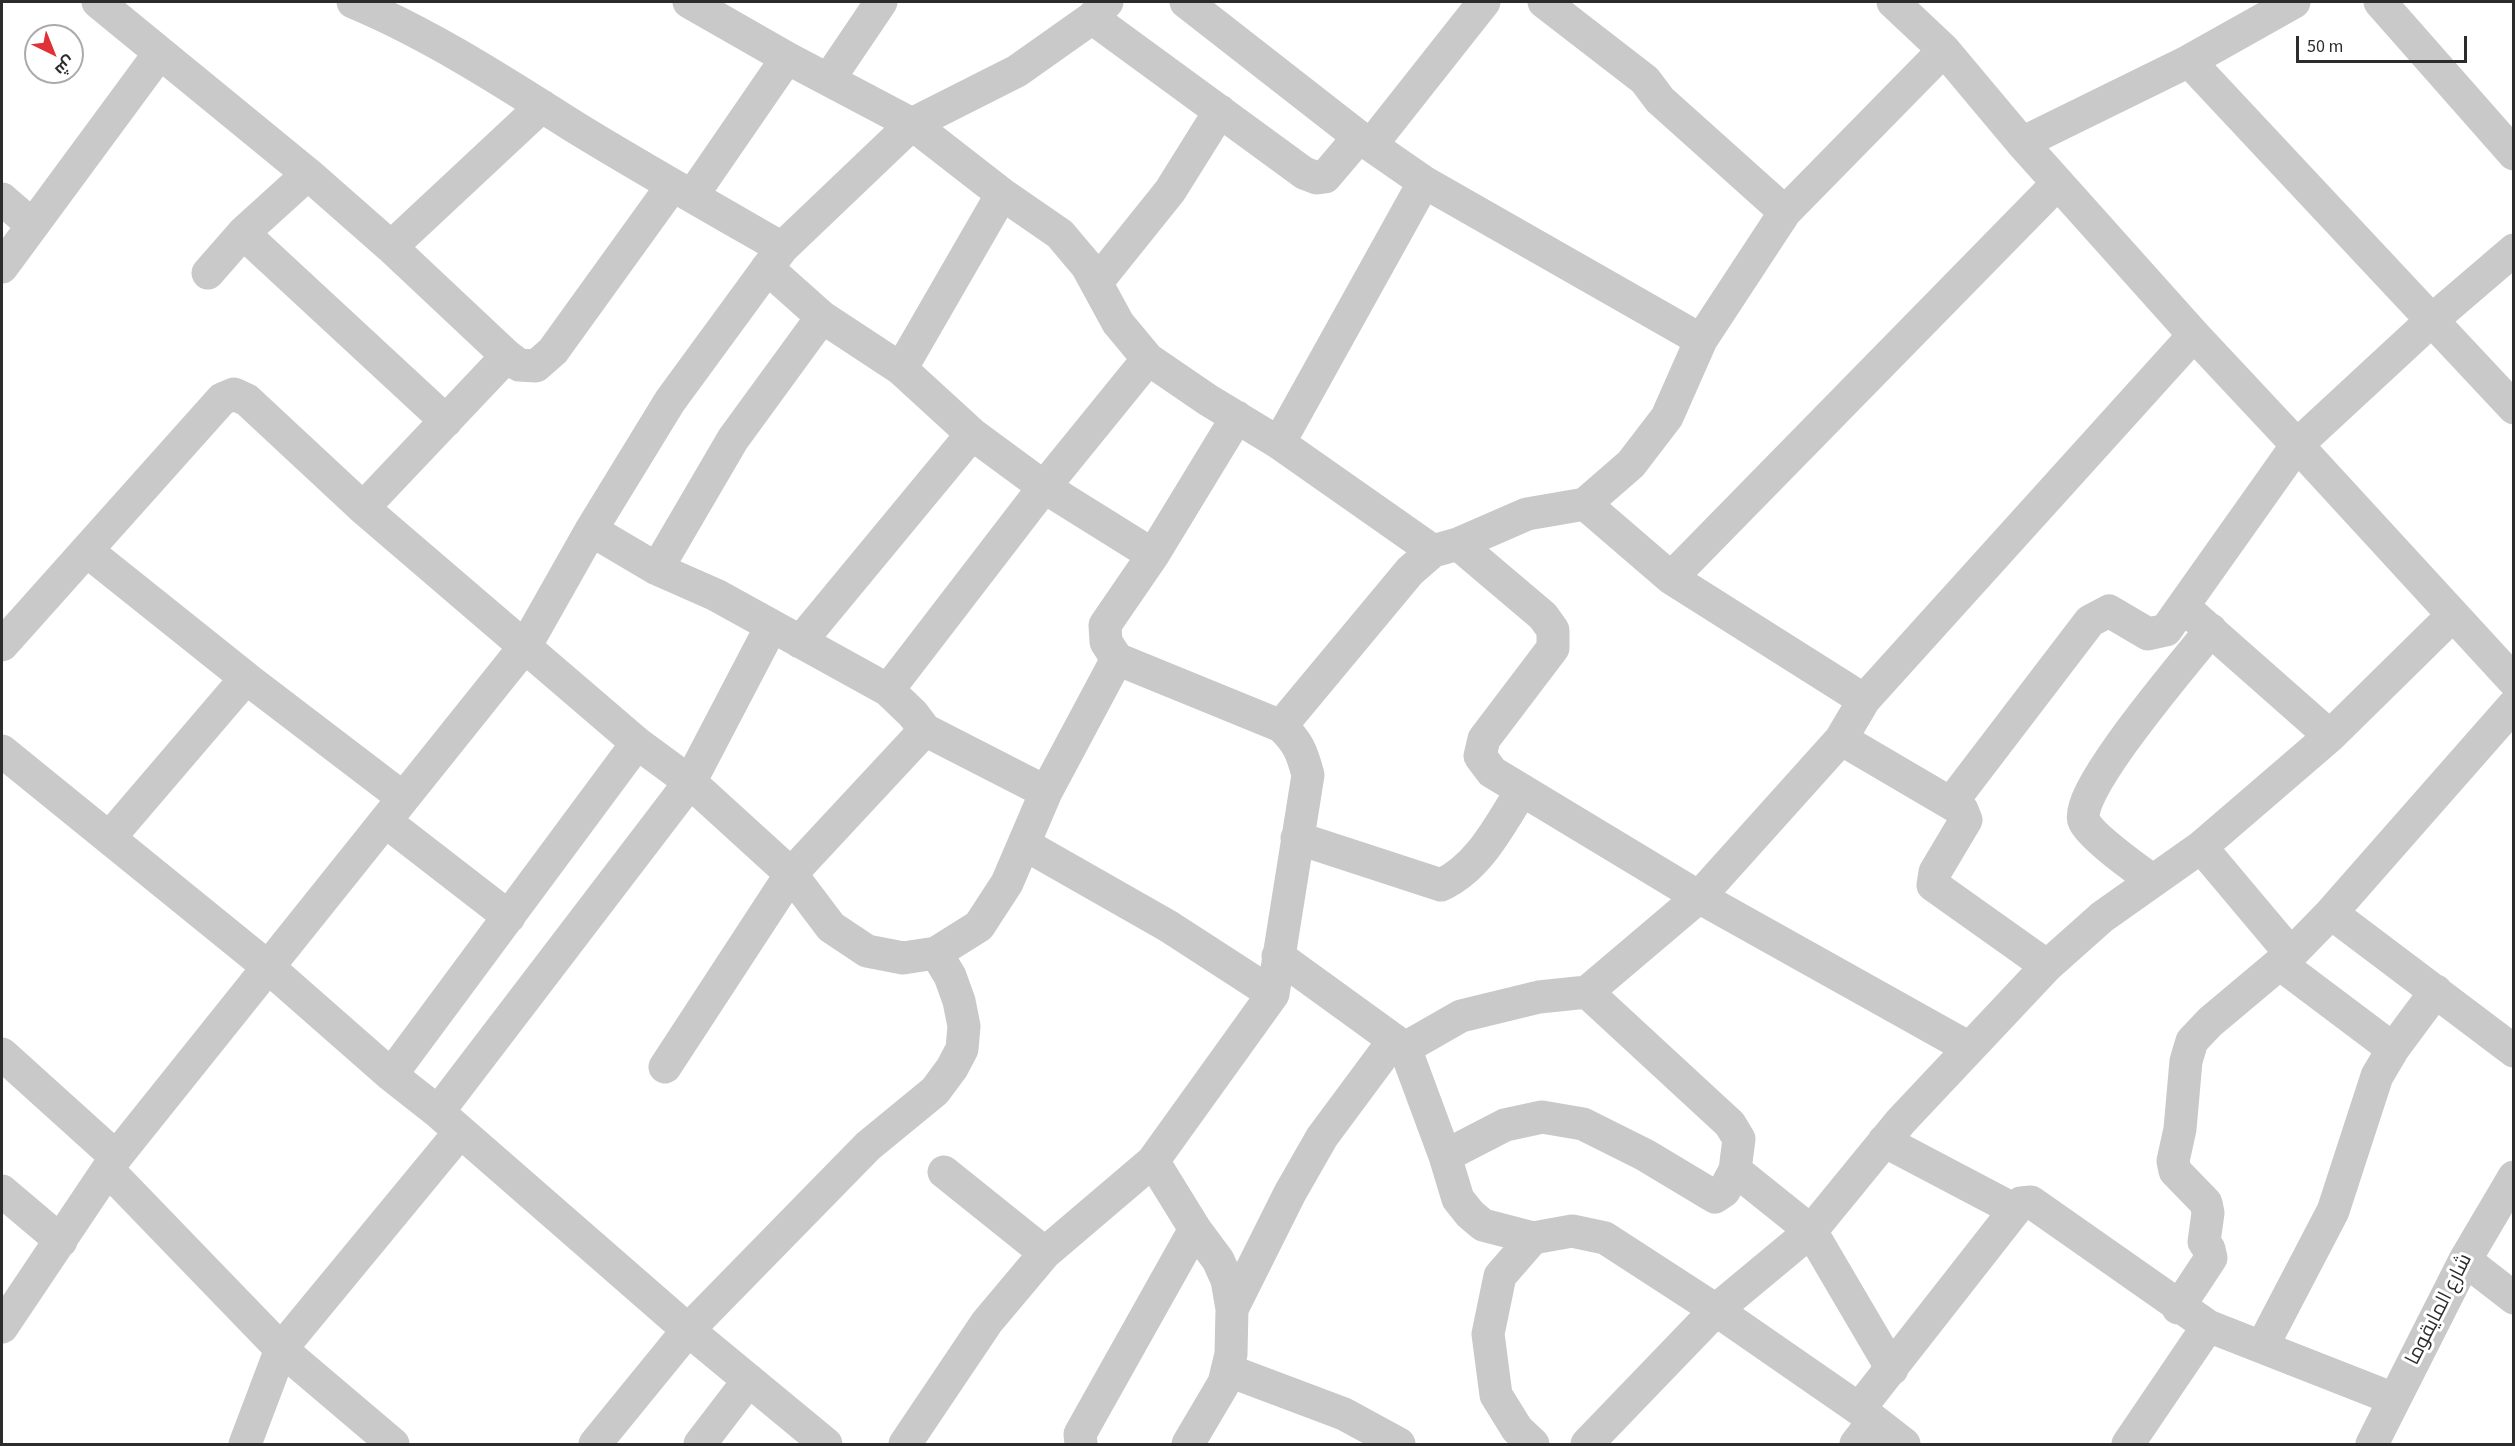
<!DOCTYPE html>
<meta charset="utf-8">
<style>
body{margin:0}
#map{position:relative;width:2515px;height:1446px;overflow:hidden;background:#fff;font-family:"Source Sans 3",Cairo,sans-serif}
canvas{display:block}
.frame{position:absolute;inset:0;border:3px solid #2c2c2c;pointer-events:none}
.north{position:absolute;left:24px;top:24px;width:60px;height:60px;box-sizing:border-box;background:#fff;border:2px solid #ababab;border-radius:50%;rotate:137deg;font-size:16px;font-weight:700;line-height:24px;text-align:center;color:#2c2c2c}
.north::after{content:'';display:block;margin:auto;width:21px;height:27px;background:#e03137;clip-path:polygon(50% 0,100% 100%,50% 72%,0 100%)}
.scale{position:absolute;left:2296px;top:36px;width:171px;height:27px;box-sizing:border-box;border:3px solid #2c2c2c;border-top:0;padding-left:8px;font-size:18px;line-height:21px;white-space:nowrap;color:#2c2c2c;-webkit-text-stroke:4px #fff;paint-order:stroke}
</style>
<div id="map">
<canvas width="2515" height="1446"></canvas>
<div class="frame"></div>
<div class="north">ش</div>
<div class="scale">50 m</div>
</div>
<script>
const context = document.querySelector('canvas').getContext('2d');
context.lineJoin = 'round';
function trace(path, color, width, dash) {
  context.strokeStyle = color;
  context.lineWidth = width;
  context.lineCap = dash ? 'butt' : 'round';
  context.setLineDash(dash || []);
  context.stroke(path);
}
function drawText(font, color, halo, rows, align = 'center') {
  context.font = font + ' "Source Sans 3",Cairo,sans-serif';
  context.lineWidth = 6;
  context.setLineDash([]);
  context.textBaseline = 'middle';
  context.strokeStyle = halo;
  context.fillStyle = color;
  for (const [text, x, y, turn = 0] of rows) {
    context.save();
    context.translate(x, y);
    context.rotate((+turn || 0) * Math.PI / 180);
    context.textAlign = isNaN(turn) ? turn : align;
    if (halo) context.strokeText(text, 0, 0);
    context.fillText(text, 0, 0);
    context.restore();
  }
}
trace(new Path2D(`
 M 98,2 L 308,174 L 391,247 L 507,356 L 519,365 L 536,366 L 553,351 L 672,186
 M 353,2 C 432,35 505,83 578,129 C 645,170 714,209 782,248
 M 689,2 L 787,58 L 912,124 L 1002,194 L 1060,234 L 1087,266 L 1118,323 L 1148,359 L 1208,400 L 1279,443 L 1433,551
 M 1186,2 L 1359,137 L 1424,182 L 1701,340
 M 1544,2 L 1645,80 L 1660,100 L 1785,212
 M 1893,2 L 1944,50 L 2022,143 L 2194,335 L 2297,445 L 2514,681
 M 2380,2 L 2514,154
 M 1092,18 L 1304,173 L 1317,178 L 1325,177 L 1359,137
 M 2189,61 L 2514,408
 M 829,79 L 881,2
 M 2022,143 L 2189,61 L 2294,2
 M 1371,145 L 1484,2
 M 692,196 L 787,58
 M 2,199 L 32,225
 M 243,233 L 446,421
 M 391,247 L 542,106
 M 2,267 L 159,54
 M 767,268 L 822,317 L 901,369 L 972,434 L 1044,487 L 1153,555 L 1105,625 L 1106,642 L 1117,659 L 1281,726 C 1298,742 1302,752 1308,775 L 1273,994 L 1153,1161 L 1045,1253 L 987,1322 L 905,1444
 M 208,273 L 243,233 L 308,174
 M 1097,282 L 1170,191 L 1220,111
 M 901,369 L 1002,194
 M 1279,443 L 1424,182
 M 1585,504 L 1671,578 L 1864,700
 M 363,508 L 507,356
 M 591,530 L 657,569 L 716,595 L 888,690 L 913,714 L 925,730 L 1046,792
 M 1458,544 L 1543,616 L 1553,630 L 1553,648 L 1484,739 L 1480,756 L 1492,772 L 1699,897 L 1969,1048
 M 87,551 L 246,678 L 402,797
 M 1153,555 L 1237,417
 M 657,569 L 733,439 L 822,317
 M 1671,578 L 2058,183
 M 2194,616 L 2330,736
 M 800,642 L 972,434
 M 2,645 L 222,399 L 234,394 L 247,400 L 363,508 L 637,743 L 690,782 L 791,874 L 831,927 L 867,951 L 903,958 L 936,953 L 979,926 L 1007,883 L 1046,792 L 1117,659
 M 888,690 L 1044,487 L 1148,359
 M 1281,726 L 1410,571 L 1433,551 L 1458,544 L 1527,514 L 1585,504 L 1631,464 L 1667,417 L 1701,340 L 1785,212 L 1944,50
 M 1841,739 L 1962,810 L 1966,820 L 1935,872 L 1933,885 L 2047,966
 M 2,751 L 268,967 L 391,1075 L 438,1112 L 688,1330 L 826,1444
 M 1951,803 L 2090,621 L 2109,611 L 2148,634 L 2166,630 L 2297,445 L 2431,321 L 2514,250
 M 385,821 L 509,917
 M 110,837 L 246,678
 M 1297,838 L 1441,885 C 1480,867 1500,824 1522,790
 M 1024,844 L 1168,926 L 1273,994
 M 2201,847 L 2291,954
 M 2153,881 C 2137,869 2091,837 2084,821 C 2072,793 2189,658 2211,630
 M 2331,913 L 2514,1051
 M 1278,956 L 1405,1048 L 1445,1156 L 1458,1199 L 1470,1214 L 1483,1225 L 1533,1238 L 1572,1231 L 1605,1238 L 1716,1310 L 1859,1409 L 1904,1444
 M 2280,964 L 2393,1049
 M 1587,992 L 1730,1124 L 1739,1139 L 1735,1170 L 1811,1231 L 1892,1369
 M 1405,1048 L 1461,1016 L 1539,997 L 1587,992 L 1699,897 L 1841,739 L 1864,700 L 2194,335
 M 2,1054 L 116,1157
 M 665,1067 L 791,874 L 925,730
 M 391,1075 L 637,743
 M 438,1112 L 690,782 L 771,627
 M 1884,1141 L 2015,1210
 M 1445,1156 L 1505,1125 L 1542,1117 L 1583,1124 L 1645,1155 L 1715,1197 L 1724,1191 L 1735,1170
 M 1153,1161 L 1195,1229 L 1218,1260 L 1227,1280 L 1232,1309 L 1231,1354 L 1224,1383 L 1188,1444
 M 108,1170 L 281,1349 L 393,1444
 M 944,1172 L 1045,1253
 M 2,1191 L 61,1241
 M 1533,1238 L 1500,1276 L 1488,1334 L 1496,1395 L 1517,1429 L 1533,1444
 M 2465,1260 L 2514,1298
 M 2178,1308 L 2211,1258 L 2209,1249 L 2204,1242 L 2208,1213 L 2206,1203 L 2175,1171 L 2173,1161 L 2180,1129 L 2186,1061 L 2192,1041 L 2210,1022 L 2291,954 L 2331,913 L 2514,705
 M 1232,1309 L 1290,1193 L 1322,1137 L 1394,1040
 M 2,1327 L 116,1157 L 526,645 L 591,530 L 670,401 L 782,248 L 912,124 L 1017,71 L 1092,18 L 1107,2
 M 2262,1347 L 2333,1211 L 2377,1076 L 2393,1049 L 2436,991
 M 1227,1370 L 1344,1414 L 1399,1444
 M 1859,1409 L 2015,1210 L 2021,1203 L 2031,1202 L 2208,1326 L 2394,1399
 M 245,1444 L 281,1349 L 460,1132
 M 595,1444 L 688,1330 L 868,1146 L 935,1091 L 952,1068 L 962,1049 L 964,1026 L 959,1001 L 950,976 L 936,953
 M 700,1444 L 749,1380
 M 1081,1444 L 1080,1434 L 1195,1229
 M 1587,1444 L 1716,1310 L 1811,1231 L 1901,1121 L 2047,966 L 2102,917 L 2201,847 L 2330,736 L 2452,616
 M 1856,1444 L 1874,1421
 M 2128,1444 L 2208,1326
 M 2372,1444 L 2465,1260 L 2514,1177`), '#c9c9c9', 33);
drawText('20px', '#2c2c2c', '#fff', [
 ["شارع المايقوما",2440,1310,-63]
]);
</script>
